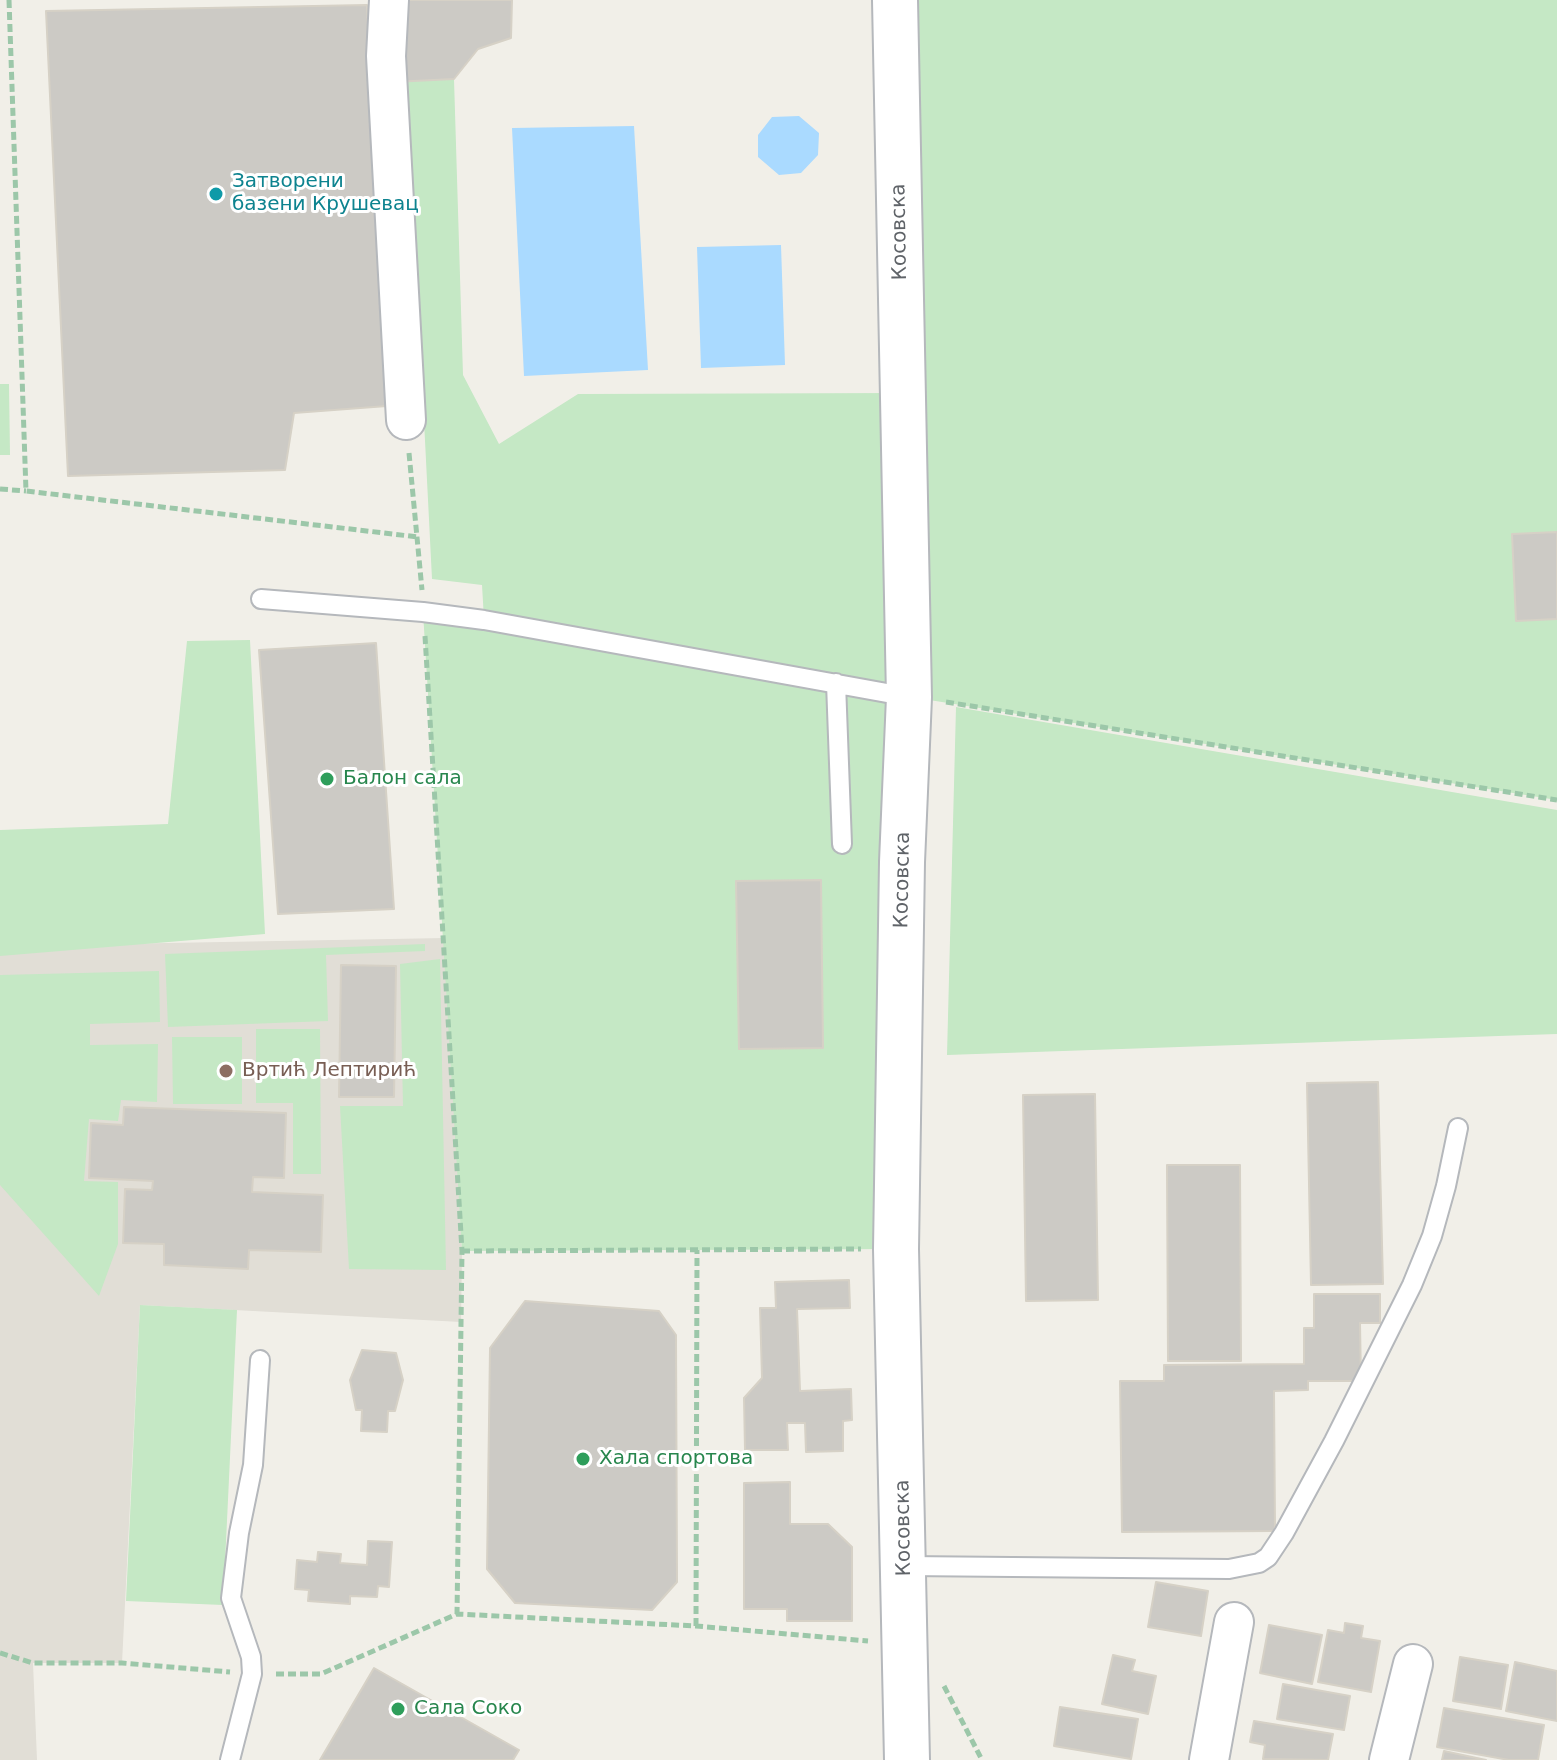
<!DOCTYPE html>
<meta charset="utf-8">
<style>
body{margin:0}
canvas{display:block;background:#f1efe8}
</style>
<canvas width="1557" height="1760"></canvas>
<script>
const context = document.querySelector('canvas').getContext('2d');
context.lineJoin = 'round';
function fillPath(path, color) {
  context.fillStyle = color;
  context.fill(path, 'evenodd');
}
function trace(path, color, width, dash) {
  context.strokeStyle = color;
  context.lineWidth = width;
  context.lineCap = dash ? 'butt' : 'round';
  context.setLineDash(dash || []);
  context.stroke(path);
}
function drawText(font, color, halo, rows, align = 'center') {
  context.font = font + ' "DejaVu Sans",sans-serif';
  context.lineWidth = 6;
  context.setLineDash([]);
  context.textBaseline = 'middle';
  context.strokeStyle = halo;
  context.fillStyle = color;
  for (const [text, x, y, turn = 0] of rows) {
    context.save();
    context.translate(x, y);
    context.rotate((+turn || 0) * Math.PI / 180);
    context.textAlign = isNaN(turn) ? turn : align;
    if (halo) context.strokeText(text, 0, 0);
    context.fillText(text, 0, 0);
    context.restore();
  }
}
fillPath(new Path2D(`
 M 445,938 L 462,1251 L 461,1322 L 140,1305 L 122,1663 L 33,1663 L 37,1760 L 0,1760 L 0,946 Z`), '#e1ded6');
fillPath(new Path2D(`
 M 895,0 L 1557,0 L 1557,800 L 923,699 L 896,1249 L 462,1251 L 423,612 L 484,619 L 482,585 L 432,579 L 424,421 L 393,82 L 454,79 L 463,375 L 499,444 L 578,394 L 903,393 Z
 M 0,384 L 9,384 L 10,455 L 0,455 Z
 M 250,640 L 265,934 L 0,956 L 0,830 L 168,824 L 187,641 Z
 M 956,707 L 1557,810 L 1557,1034 L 947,1055 Z
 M 425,944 L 425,951 L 326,955 L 328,1021 L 168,1027 L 165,954 Z
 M 440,959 L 446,1270 L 349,1269 L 340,1106 L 403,1106 L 400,964 Z
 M 159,971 L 160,1022 L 90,1024 L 90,1045 L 158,1044 L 157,1102 L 121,1100 L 118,1121 L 89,1119 L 84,1181 L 118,1182 L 118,1244 L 99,1296 L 0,1185 L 0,975 Z
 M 256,1029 L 320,1029 L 321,1174 L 293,1174 L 293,1103 L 256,1103 Z
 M 172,1037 L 242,1037 L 242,1104 L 173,1104 Z
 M 140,1305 L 237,1310 L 223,1605 L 126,1601 Z`), '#c5e8c5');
fillPath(new Path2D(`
 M 799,116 L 819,133 L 818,155 L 801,173 L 779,175 L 758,157 L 758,135 L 772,117 Z
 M 634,126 L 648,370 L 524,376 L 512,128 Z
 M 781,245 L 785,365 L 701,368 L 697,247 Z`), '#aadaff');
const building = new Path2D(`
 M 391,0 L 512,0 L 511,38 L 478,49 L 454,79 L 393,82 Z
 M 367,5 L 387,406 L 294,413 L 285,470 L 68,476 L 46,11 Z
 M 1557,532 L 1557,619 L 1516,621 L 1512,534 Z
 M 376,643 L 394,909 L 278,914 L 259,650 Z
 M 821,880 L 823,1048 L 739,1049 L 736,881 Z
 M 341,965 L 396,966 L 394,1097 L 339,1097 Z
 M 1378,1082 L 1383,1284 L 1311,1285 L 1307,1083 Z
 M 1095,1094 L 1098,1300 L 1026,1301 L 1023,1095 Z
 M 124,1107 L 286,1113 L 284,1178 L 253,1177 L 252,1192 L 323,1195 L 321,1252 L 249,1250 L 248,1269 L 164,1265 L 164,1244 L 123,1243 L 125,1189 L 152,1190 L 153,1181 L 89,1178 L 91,1123 L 123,1125 Z
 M 1167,1165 L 1240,1165 L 1241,1361 L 1168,1361 Z
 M 849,1280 L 850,1308 L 797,1309 L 800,1391 L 851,1389 L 852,1420 L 843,1421 L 843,1451 L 806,1452 L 805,1423 L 787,1423 L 788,1450 L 745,1450 L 744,1398 L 762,1378 L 760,1308 L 776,1308 L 775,1282 Z
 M 1314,1294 L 1380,1294 L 1380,1323 L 1360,1323 L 1361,1381 L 1308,1381 L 1308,1390 L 1274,1391 L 1275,1531 L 1122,1532 L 1120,1381 L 1164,1381 L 1164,1365 L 1304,1364 L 1304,1328 L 1314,1328 Z
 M 525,1301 L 659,1311 L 676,1335 L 677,1582 L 652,1610 L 515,1603 L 487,1569 L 490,1348 Z
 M 362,1350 L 396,1353 L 403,1380 L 395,1411 L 388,1411 L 387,1432 L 361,1431 L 362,1410 L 356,1410 L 350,1380 Z
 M 790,1482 L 790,1524 L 828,1524 L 852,1547 L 852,1621 L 787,1621 L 787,1609 L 744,1609 L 744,1483 Z
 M 368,1541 L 392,1542 L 389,1587 L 378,1586 L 377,1597 L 350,1596 L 350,1604 L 308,1601 L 309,1590 L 295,1589 L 297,1560 L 317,1562 L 318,1552 L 341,1554 L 340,1563 L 367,1565 Z
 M 1156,1582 L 1208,1591 L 1201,1636 L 1148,1627 Z
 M 1345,1623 L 1363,1626 L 1361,1638 L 1380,1641 L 1371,1692 L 1318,1682 L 1328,1630 L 1344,1633 Z
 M 1269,1625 L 1322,1635 L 1312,1684 L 1260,1673 Z
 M 1113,1655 L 1135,1660 L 1132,1671 L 1156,1676 L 1148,1714 L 1102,1704 Z
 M 1460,1657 L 1508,1665 L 1501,1709 L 1453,1701 Z
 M 1515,1662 L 1557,1671 L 1557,1721 L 1506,1711 Z
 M 374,1668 L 519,1750 L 513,1760 L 320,1760 Z
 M 1283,1684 L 1350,1696 L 1344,1730 L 1277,1719 Z
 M 1060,1707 L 1138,1719 L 1131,1759 L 1054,1746 Z
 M 1444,1708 L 1544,1725 L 1538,1760 L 1509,1760 L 1437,1747 Z
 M 1254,1721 L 1333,1734 L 1328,1760 L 1263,1759 L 1265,1745 L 1250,1742 Z
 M 1444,1751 L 1486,1760 L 1442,1760 Z`);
fillPath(building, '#cccac5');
trace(building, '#d6d1c6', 2);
const service = new Path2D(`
 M 261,599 L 423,612 L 484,620 L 909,697
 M 836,683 L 842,844
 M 905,1566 L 1229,1569 L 1259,1563 L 1268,1557 L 1284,1533 L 1334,1441 L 1412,1285 L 1432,1236 L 1446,1186 L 1458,1128
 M 230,1760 L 252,1674 L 251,1657 L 231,1598 L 239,1533 L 253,1465 L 260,1360`);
const minor = new Path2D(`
 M 389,0 L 386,56 L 406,420
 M 1209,1760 L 1234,1622
 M 1389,1760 L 1413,1664`);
const tertiary = new Path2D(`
 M 895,0 L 909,697 L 902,862 L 896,1249 L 907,1760`);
trace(service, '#b5b8bc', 22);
trace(minor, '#b5b8bc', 42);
trace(tertiary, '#b5b8bc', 48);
trace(new Path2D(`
 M 9,0 L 26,491 L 418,537
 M 409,453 L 422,590
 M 0,489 L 26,491
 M 425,636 L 462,1251 L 457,1614
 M 946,702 L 1557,800
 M 462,1251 L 861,1249
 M 696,1626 L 697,1250
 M 0,1653 L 33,1663 L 122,1663 L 230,1672
 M 276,1674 L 321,1674 L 457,1614 L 696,1626 L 868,1641
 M 944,1686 L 982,1760`), '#9cc7a9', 5, [8, 4]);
trace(service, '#fff', 18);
trace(minor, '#fff', 38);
trace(tertiary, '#fff', 44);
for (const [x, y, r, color] of [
 [216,194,8,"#0f9aa8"],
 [327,779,8,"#2e9e5b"],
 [226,1071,8,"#8d6e63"],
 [583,1459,8,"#2e9e5b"],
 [398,1709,8,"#2e9e5b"]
]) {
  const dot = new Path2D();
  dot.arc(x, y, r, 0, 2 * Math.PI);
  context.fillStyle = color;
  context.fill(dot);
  trace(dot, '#fff', 3);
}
drawText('20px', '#0d838f', '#fff', [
 ["Затворени",232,182],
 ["базени Крушевац",232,205]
], 'left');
drawText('20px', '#5f6368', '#fff', [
 ["Косовска",900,232,-91],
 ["Косовска",903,880,-89],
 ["Косовска",904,1528,-91]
]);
drawText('20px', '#27864d', '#fff', [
 ["Балон сала",343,779],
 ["Хала спортова",599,1459],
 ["Сала Соко",414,1709]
], 'left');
drawText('20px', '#785e54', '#fff', [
 ["Вртић Лептирић",242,1071]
], 'left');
</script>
